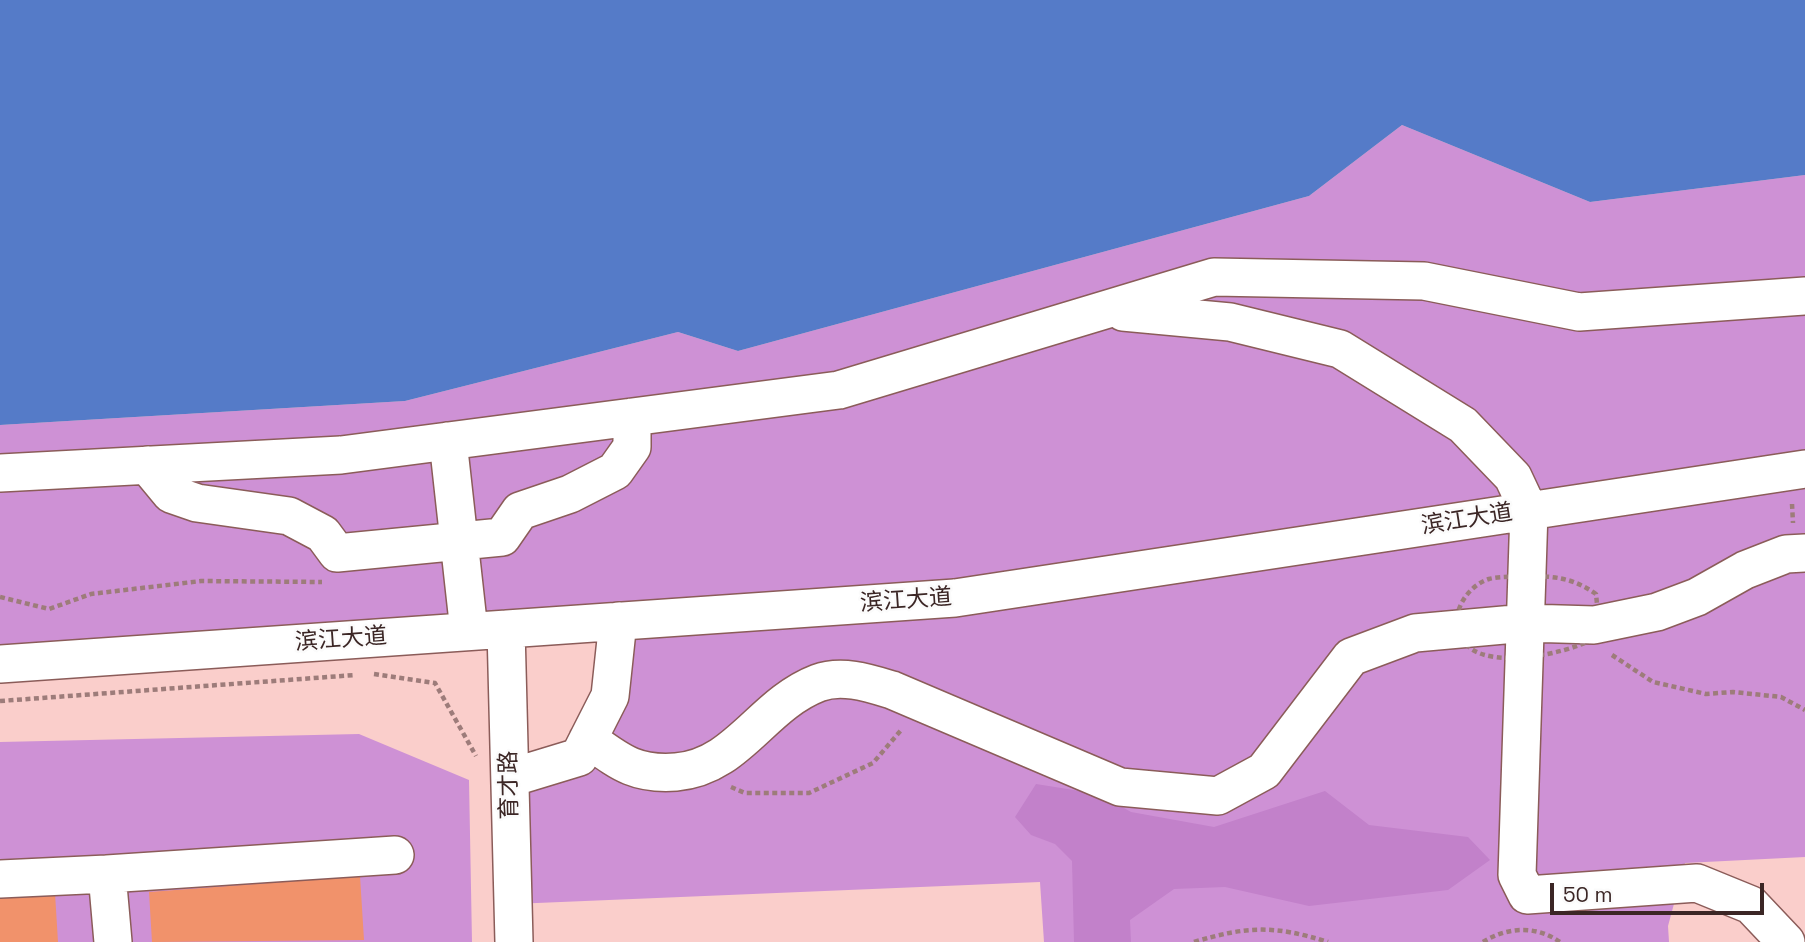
<!DOCTYPE html>
<meta charset="utf-8">
<style>
body{margin:0}
#map{position:relative;width:1805px;height:942px;overflow:hidden;background:#facecb;font-family:"Space Grotesk",sans-serif}
canvas{display:block}
.scale{position:absolute;left:1550px;top:883px;width:214px;height:32px;box-sizing:border-box;border:4px solid #3b2625;border-top:0;padding-left:9px;font-size:21px;line-height:24px;white-space:nowrap;color:#3b2625;-webkit-text-stroke:5px #fbfbfb;paint-order:stroke}
</style>
<div id="map">
<canvas width="1805" height="942"></canvas>
<div class="scale">50 m</div>
</div>
<script>
const context = document.querySelector('canvas').getContext('2d');
context.lineJoin = 'round';
function fillPath(path, color) {
  context.fillStyle = color;
  context.fill(path, 'evenodd');
}
function trace(path, color, width, dash) {
  context.strokeStyle = color;
  context.lineWidth = width;
  context.lineCap = dash ? 'butt' : 'round';
  context.setLineDash(dash || []);
  context.stroke(path);
}
function drawText(font, color, halo, rows, align = 'center') {
  context.font = font + ' "Space Grotesk","Noto Sans SC",sans-serif';
  context.lineWidth = 5;
  context.setLineDash([]);
  context.textBaseline = 'middle';
  context.strokeStyle = halo;
  context.fillStyle = color;
  for (const [text, x, y, turn = 0] of rows) {
    context.save();
    context.translate(x, y);
    context.rotate((+turn || 0) * Math.PI / 180);
    context.textAlign = isNaN(turn) ? turn : align;
    if (halo) context.strokeText(text, 0, 0);
    context.fillText(text, 0, 0);
    context.restore();
  }
}
fillPath(new Path2D(`
 M 1402,125 L 1590,202 L 1805,175 L 1805,857 L 1685,863 L 1668,926 L 1669,942 L 1044,942 L 1040,882 L 513,904 L 510,778 L 579,757 L 618,622 L 0,675 L 0,425 L 405,401 L 678,332 L 738,351 L 1309,196 Z
 M 359,734 L 469,780 L 472,942 L 0,942 L 0,742 Z`), '#ce91d5');
fillPath(new Path2D(`
 M 1036,784 L 1099,794 L 1131,812 L 1214,827 L 1325,791 L 1369,825 L 1468,837 L 1490,860 L 1448,890 L 1309,906 L 1225,887 L 1174,889 L 1130,920 L 1131,942 L 1074,942 L 1072,861 L 1055,844 L 1031,835 L 1015,817 Z`), '#c281ca');
fillPath(new Path2D(`
 M 0,0 L 1805,0 L 1805,175 L 1590,202 L 1402,125 L 1309,196 L 738,351 L 678,332 L 405,401 L 0,425 Z`), '#557bc8');
fillPath(new Path2D(`
 M 360,876 L 364,940 L 152,942 L 149,892 Z
 M 55,893 L 58,942 L 0,942 L 0,897 Z`), '#f1926b');
const minor = new Path2D(`
 M 1123,312 L 1230,322 L 1340,349 L 1463,425 L 1513,477 L 1529,511 L 1517,875 L 1527,895 L 1697,883 L 1751,905 L 1786,942
 M 448,441 L 469,631
 M 147,465 L 171,494 L 197,503 L 289,516 L 323,534 L 337,553 L 502,537 L 520,511 L 570,494 L 615,471 L 632,447 L 632,417
 M 0,473 L 341,455 L 839,390 L 1214,277 L 1424,281 L 1579,312 L 1805,296
 M 506,629 L 514,942
 M 0,664 L 955,598 L 1805,469
 M 588,739 C 620,762 635,775 676,772 C 738,767 761,705 818,683 C 842,674 869,683 892,690 L 1120,787 L 1218,796 L 1264,771 L 1351,657 L 1415,633 L 1526,623 L 1594,625 L 1657,612 L 1697,597 L 1745,570 L 1786,554 L 1805,553
 M 510,778 L 579,757 L 610,696 L 618,621
 M 107,874 L 395,855
 M 0,879 L 107,874 L 113,942`);
trace(minor, '#8b5c59', 40);
trace(new Path2D(`
 M 1792,504 L 1793,523
 M 1527,576 C 1555,576 1573,578 1596,594 L 1599,624 L 1591,640 C 1564,654 1496,668 1470,648 C 1443,628 1461,588 1489,579 C 1500,576 1515,577 1527,576 Z
 M 0,597 L 49,609 L 91,594 L 201,581 L 322,582
 M 1612,655 L 1653,682 L 1706,694 L 1733,692 L 1781,697 L 1805,710
 M 374,674 L 435,683 L 476,756
 M 0,701 L 355,675
 M 731,787 L 745,793 L 809,793 L 873,763 L 902,729
 M 1194,942 C 1247,926 1274,925 1328,942
 M 1483,942 C 1507,927 1536,925 1560,942`), '#9d7c7a', 4.5, [5, 3.5]);
trace(minor, '#fff', 37);
drawText('23px', '#3b2625', '#fbfbfb', [
 ["滨江大道",1467,520,-9],
 ["滨江大道",906,601,-4],
 ["滨江大道",341,640,-4],
 ["育才路",510,785,-91]
]);
</script>
